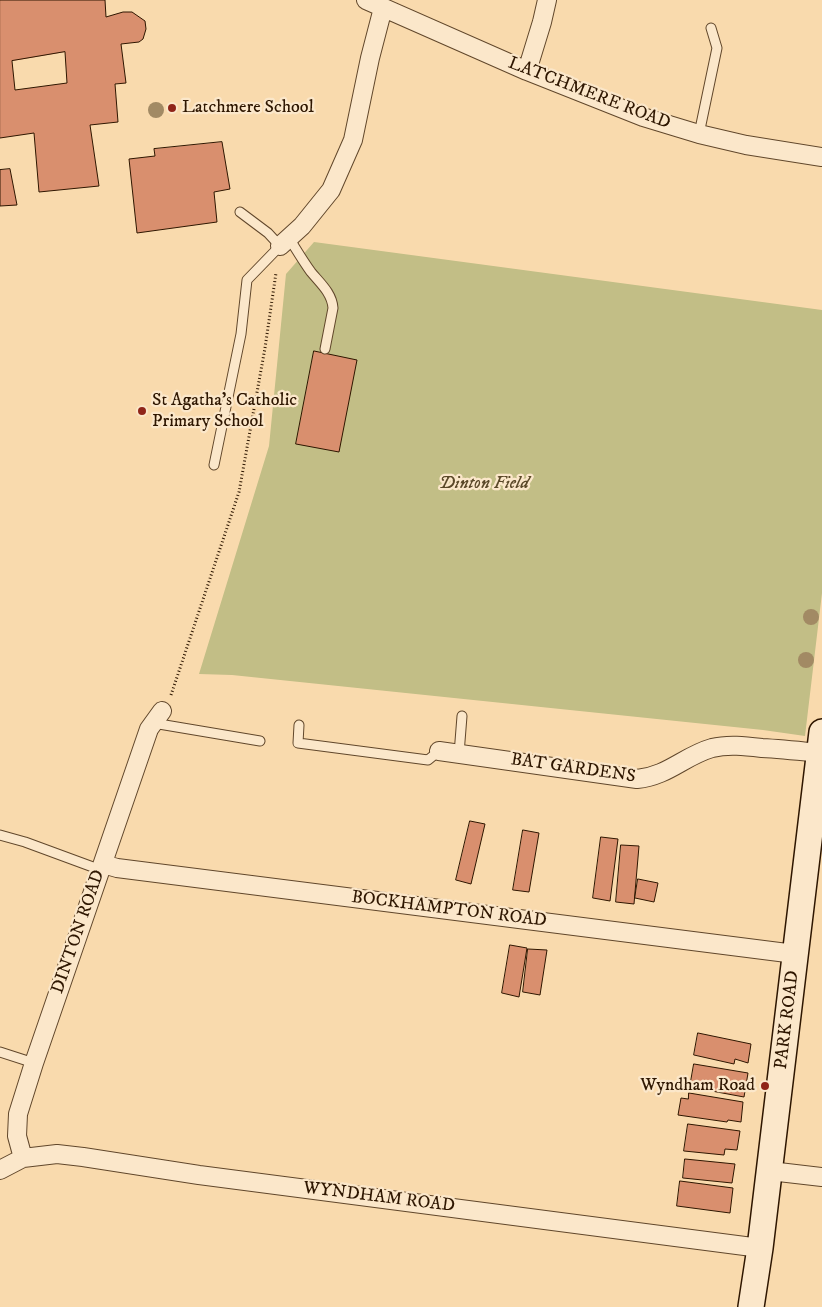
<!DOCTYPE html>
<style>
body{margin:0}
canvas{display:block;background:#f9daad}
</style>
<canvas width="822" height="1307"></canvas>
<script>
const context = document.querySelector('canvas').getContext('2d');
context.lineJoin = 'round';
function fillPath(path, color) {
  context.fillStyle = color;
  context.fill(path, 'evenodd');
}
function trace(path, color, width, dash) {
  context.strokeStyle = color;
  context.lineWidth = width;
  context.lineCap = dash ? 'butt' : 'round';
  context.setLineDash(dash || []);
  context.stroke(path);
}
function drawText(font, color, halo, rows, align = 'center') {
  context.font = font + ' "IM FELL DW Pica",serif';
  context.lineWidth = 4.5;
  context.setLineDash([]);
  context.textBaseline = 'middle';
  context.strokeStyle = halo;
  context.fillStyle = color;
  for (const [text, x, y, turn = 0] of rows) {
    context.save();
    context.translate(x, y);
    context.rotate((+turn || 0) * Math.PI / 180);
    context.textAlign = isNaN(turn) ? turn : align;
    if (halo) context.strokeText(text, 0, 0);
    context.fillText(text, 0, 0);
    context.restore();
  }
}
fillPath(new Path2D(`
 M 314,242 L 822,310 L 822,593 L 805,736 L 763,730 L 232,675 L 199,674 L 269,446 L 286,274 Z`), '#c2be86');
const building = new Path2D(`
 M 0,0 L 105,0 L 106,17 L 123,12 L 132,12 L 145,21 L 146,29 L 143,39 L 139,42 L 121,44 L 126,83 L 115,84 L 118,122 L 90,125 L 99,186 L 39,192 L 34,133 L 0,138 ZM 65,52 L 67,83 L 15,90 L 12,61 Z
 M 222,142 L 230,189 L 214,192 L 217,222 L 137,233 L 129,159 L 155,156 L 154,149 Z
 M 10,169 L 17,205 L 0,206 L 0,170 Z
 M 314,351 L 357,360 L 339,452 L 296,444 Z
 M 470,821 L 485,824 L 471,884 L 456,880 Z
 M 523,830 L 539,833 L 529,892 L 513,890 Z
 M 601,837 L 618,839 L 610,901 L 593,898 Z
 M 621,845 L 639,846 L 634,904 L 616,902 Z
 M 638,879 L 658,883 L 654,902 L 635,898 Z
 M 510,945 L 527,948 L 519,997 L 502,993 Z
 M 528,949 L 547,950 L 540,995 L 523,992 Z
 M 698,1033 L 751,1044 L 748,1063 L 735,1059 L 734,1064 L 694,1055 Z
 M 694,1064 L 748,1073 L 744,1097 L 690,1087 Z
 M 689,1093 L 743,1102 L 741,1122 L 728,1120 L 727,1122 L 678,1115 L 681,1098 L 688,1099 Z
 M 688,1124 L 740,1131 L 737,1150 L 725,1149 L 724,1155 L 684,1151 Z
 M 685,1159 L 735,1164 L 732,1183 L 683,1178 Z
 M 680,1181 L 733,1188 L 730,1213 L 677,1206 Z`);
fillPath(building, '#d98f6e');
trace(building, '#2e1600', 1);
const lane = new Path2D(`
 M 699,134 L 717,48 L 711,28
 M 289,238 C 296,249 303,261 311,272 C 320,283 332,293 333,308 L 325,349
 M 214,465 L 241,334 L 247,280 L 280,246 L 268,233 L 240,212
 M 153,723 L 260,741
 M 299,725 L 298,743 L 428,760 L 439,751
 M 459,754 L 462,716
 M 0,835 L 25,842 L 101,870
 M 0,1052 L 34,1063`);
const street = new Path2D(`
 M 366,0 L 527,71 L 643,117 L 699,134 L 746,145 L 822,157
 M 527,71 L 542,22 L 547,0
 M 280,246 L 302,226 L 331,190 L 353,140 L 370,58 L 383,8
 M 439,751 L 637,779 C 668,776 684,756 712,748 C 728,744 745,746 762,748 C 781,749 800,751 820,753
 M 103,864 L 117,868 L 795,954
 M 23,1158 L 17,1136 L 18,1114 L 34,1063 L 149,729 L 162,711
 M 0,1170 L 23,1158 L 57,1154 L 83,1157 L 199,1175 L 760,1248
 M 770,1171 L 822,1177`);
const secondary = new Path2D(`
 M 751,1307 L 760,1248 L 822,732`);
trace(lane, '#61472b', 11);
trace(street, '#61472b', 20);
trace(secondary, '#2e1600', 28);
trace(new Path2D(`
 M 171,695 L 239,492 L 265,348 L 276,273`), '#2e1600', 3, [1, 2.5]);
trace(lane, '#fbe7ca', 9);
trace(street, '#fbe7ca', 18);
trace(secondary, '#fbe7ca', 25);
context.fillStyle = '#a28a64';
for (const [x, y] of [
 [156,110],
 [811,617],
 [806,660]
]) {
  context.beginPath();
  context.arc(x, y, 8, 0, 2 * Math.PI);
  context.fill();
}
for (const [x, y, r, color] of [
 [172,108,5,"#8f2418"],
 [142,411,5,"#8f2418"],
 [765,1086,5,"#8f2418"]
]) {
  const dot = new Path2D();
  dot.arc(x, y, r, 0, 2 * Math.PI);
  context.fillStyle = color;
  context.fill(dot);
  trace(dot, '#fbe7ca', 2);
}
drawText('18px', '#2e1600', '#fbe7ca', [
 ["LATCHMERE ROAD",589,94,21],
 ["BAT GARDENS",573,769,8],
 ["BOCKHAMPTON ROAD",449,910,7],
 ["DINTON ROAD",79,932,-71],
 ["PARK ROAD",788,1020,-83],
 ["WYNDHAM ROAD",379,1198,7]
]);
drawText('18px', '#2e1600', '#fbe7ca', [
 ["Latchmere School",182,108],
 ["St Agatha's Catholic",152,401],
 ["Primary School",152,422],
 ["Wyndham Road",755,1086,"right"]
], 'left');
drawText('italic 18px', '#5a4828', '#fbe7ca', [
 ["Dinton Field",484,484]
]);
</script>
